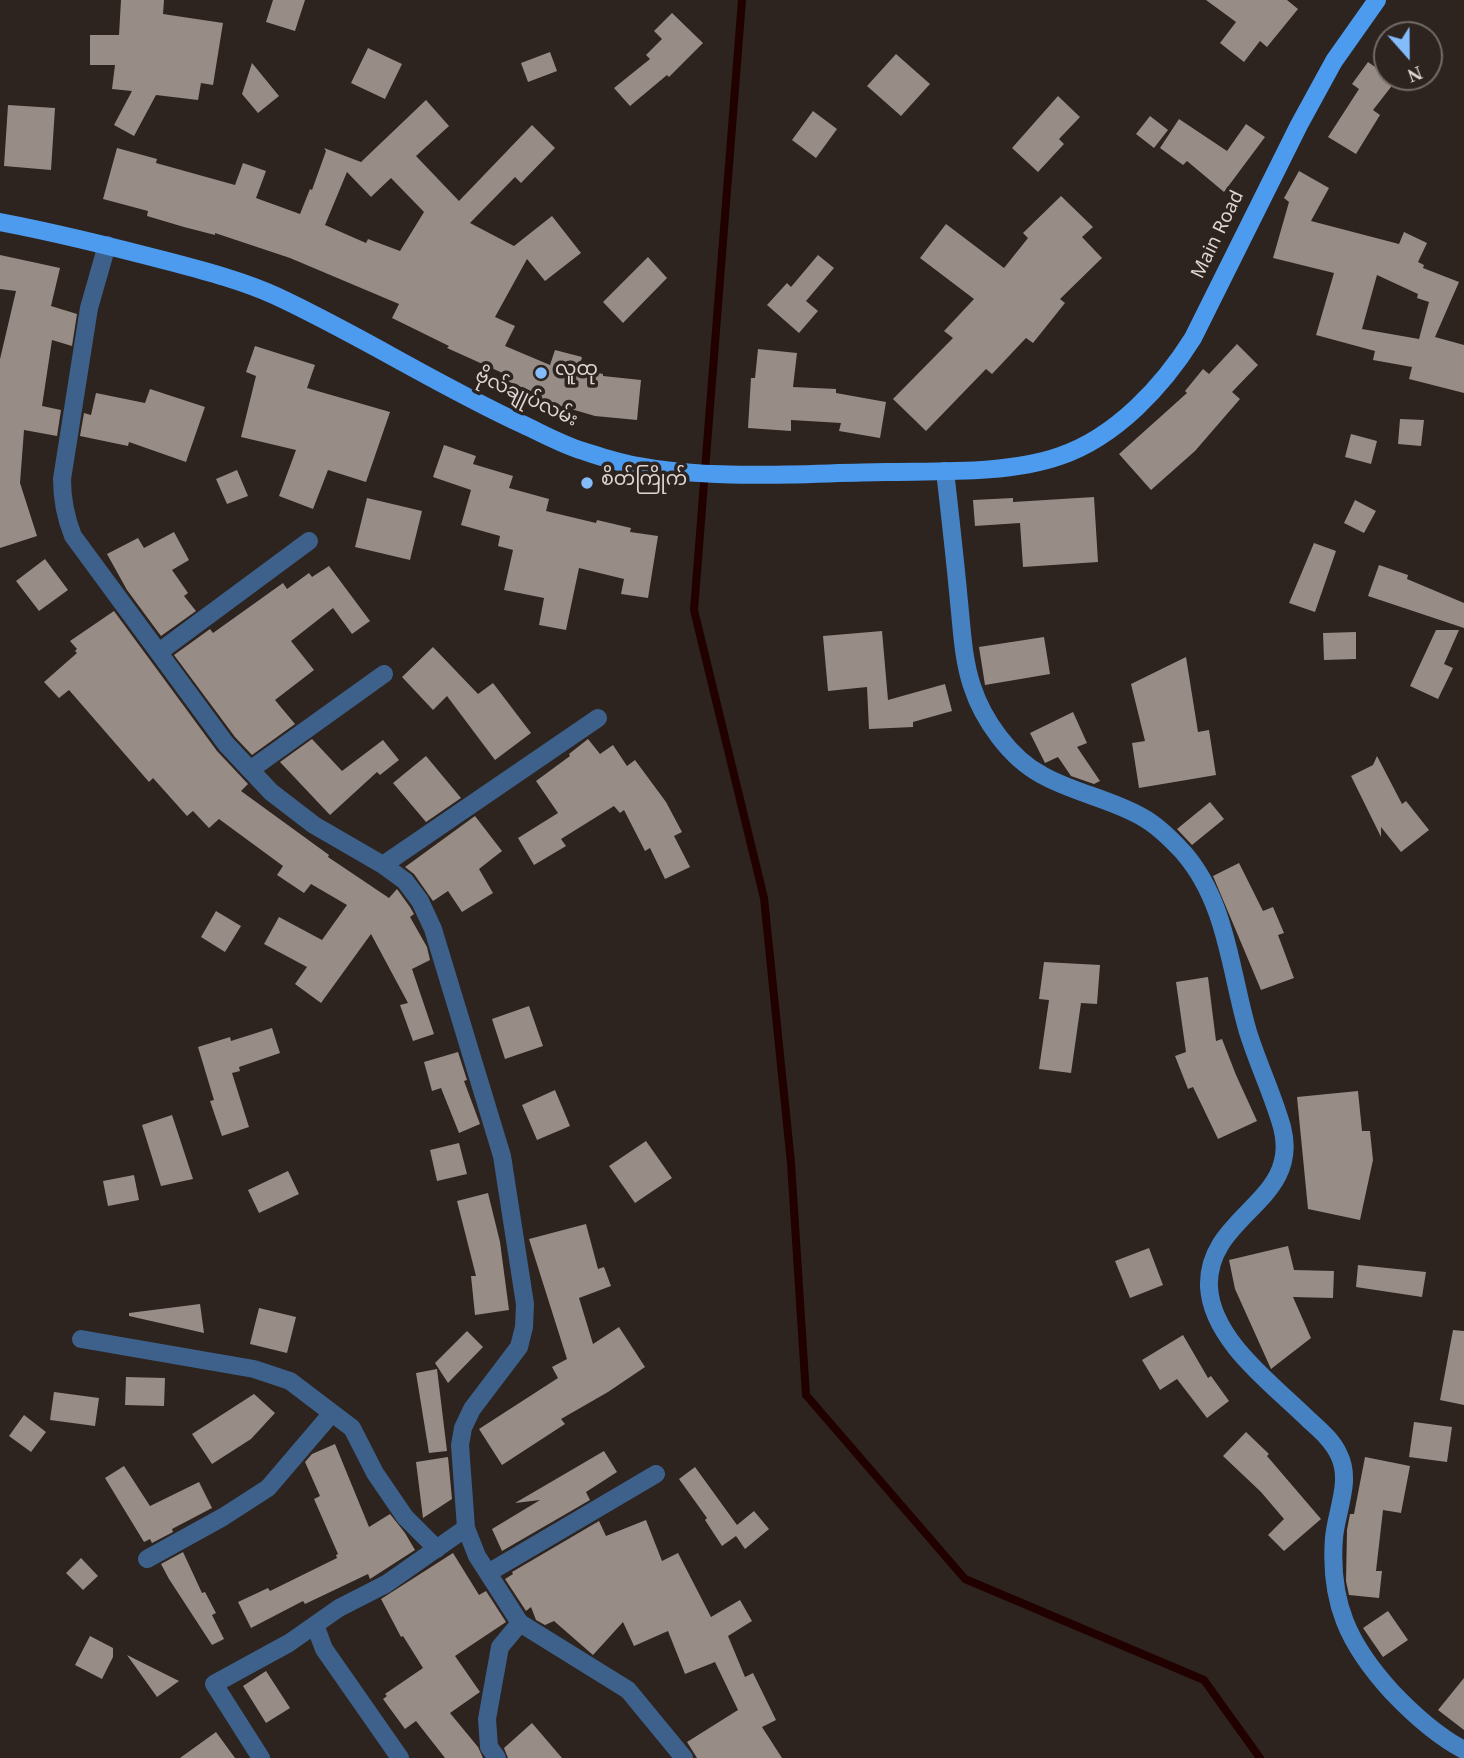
<!DOCTYPE html>
<meta charset="utf-8">
<style>
body{margin:0}
#map{position:relative;width:1464px;height:1758px;overflow:hidden;background:#2d231f;font-family:Georgia,serif}
canvas{display:block}
.north{position:absolute;left:1373px;top:21px;width:70px;height:70px;box-sizing:border-box;background:#2d231f;border:2px solid #736b67;border-radius:50%;rotate:159deg;font-size:19px;font-weight:700;line-height:28px;text-align:center;color:#ddd6d3}
.north::after{content:'';display:block;margin:auto;width:24px;height:32px;background:#84bcfb;clip-path:polygon(50% 0,100% 100%,50% 72%,0 100%)}
</style>
<div id="map">
<canvas width="1464" height="1758"></canvas>
<div class="north">N</div>
</div>
<script>
const context = document.querySelector('canvas').getContext('2d');
context.lineJoin = 'round';
function trace(path, color, width, dash) {
  context.strokeStyle = color;
  context.lineWidth = width;
  context.lineCap = dash ? 'butt' : 'round';
  context.setLineDash(dash || []);
  context.stroke(path);
}
function fillPath(path, color) {
  context.fillStyle = color;
  context.fill(path, 'evenodd');
}
function drawText(font, color, halo, rows, align = 'center') {
  context.font = font + ' Georgia,"Noto Sans Myanmar",serif';
  context.lineWidth = 7;
  context.setLineDash([]);
  context.textBaseline = 'middle';
  context.strokeStyle = halo;
  context.fillStyle = color;
  for (const [text, x, y, turn = 0] of rows) {
    context.save();
    context.translate(x, y);
    context.rotate((+turn || 0) * Math.PI / 180);
    context.textAlign = isNaN(turn) ? turn : align;
    if (halo) context.strokeText(text, 0, 0);
    context.fillText(text, 0, 0);
    context.restore();
  }
}
trace(new Path2D(`
 M 742,0 L 694,610 L 764,898 L 791,1163 L 806,1395 L 965,1579 L 1204,1680 L 1260,1758`), '#210000', 8);
fillPath(new Path2D(`
 M 121,0 L 164,0 L 163,14 L 223,23 L 213,85 L 201,83 L 198,100 L 156,95 L 134,136 L 114,125 L 132,91 L 112,89 L 115,65 L 90,65 L 90,35 L 119,35 Z
 M 273,0 L 305,0 L 295,31 L 266,22 Z
 M 1206,0 L 1287,0 L 1298,9 L 1267,47 L 1260,41 L 1244,62 L 1220,43 L 1236,22 Z
 M 672,13 L 703,43 L 669,77 L 667,75 L 630,106 L 614,88 L 650,59 L 646,55 L 662,39 L 654,31 Z
 M 368,48 L 402,64 L 385,99 L 351,83 Z
 M 550,52 L 557,71 L 528,82 L 521,63 Z
 M 896,54 L 930,84 L 901,116 L 867,86 Z
 M 1368,62 L 1391,78 L 1391,87 L 1373,110 L 1380,115 L 1356,154 L 1328,137 L 1359,89 L 1352,84 Z
 M 252,63 L 279,96 L 258,113 L 242,94 Z
 M 1058,96 L 1080,117 L 1059,139 L 1064,144 L 1038,172 L 1012,148 Z
 M 426,100 L 449,126 L 416,156 L 459,201 L 532,125 L 555,148 L 521,183 L 515,177 L 470,223 L 514,246 L 552,216 L 581,253 L 545,281 L 527,259 L 495,317 L 515,326 L 505,346 L 550,365 L 555,350 L 582,357 L 579,369 L 603,374 L 603,376 L 641,380 L 637,420 L 595,416 L 540,400 L 542,396 L 505,380 L 507,375 L 447,348 L 449,346 L 392,318 L 399,304 L 290,258 L 215,233 L 215,235 L 184,227 L 147,216 L 148,211 L 103,199 L 117,148 L 157,159 L 156,163 L 235,185 L 243,163 L 266,171 L 256,198 L 300,214 L 310,189 L 312,190 L 326,151 L 324,148 L 361,162 ZM 347,172 L 371,197 L 391,178 L 424,212 L 400,251 L 368,239 L 366,243 L 325,225 Z
 M 8,105 L 55,108 L 51,170 L 4,166 Z
 M 813,111 L 837,129 L 816,158 L 792,140 Z
 M 1150,116 L 1168,130 L 1154,148 L 1136,134 Z
 M 1179,119 L 1227,151 L 1246,124 L 1265,137 L 1224,192 L 1187,161 L 1183,165 L 1160,148 Z
 M 1299,171 L 1329,188 L 1311,221 L 1399,244 L 1404,232 L 1427,243 L 1418,262 L 1424,265 L 1423,268 L 1459,282 L 1435,337 L 1464,345 L 1464,393 L 1409,379 L 1412,367 L 1373,360 L 1375,351 L 1316,335 L 1334,273 L 1273,258 L 1289,202 L 1284,198 ZM 1377,275 L 1418,294 L 1417,298 L 1429,302 L 1419,339 L 1362,329 Z
 M 1061,196 L 1093,227 L 1082,237 L 1102,258 L 1060,299 L 1065,303 L 1033,343 L 1026,338 L 992,374 L 986,369 L 926,431 L 893,399 L 953,338 L 944,331 L 974,299 L 920,258 L 946,224 L 1004,268 L 1028,238 L 1023,233 Z
 M 0,255 L 60,268 L 51,306 L 77,314 L 72,346 L 52,340 L 42,406 L 61,410 L 57,436 L 24,430 L 20,483 L 37,536 L 0,548 L 0,359 L 16,291 L 0,289 Z
 M 818,255 L 834,268 L 806,301 L 818,311 L 799,333 L 767,305 L 787,283 L 791,287 Z
 M 648,257 L 667,278 L 623,323 L 603,302 Z
 M 1237,344 L 1258,365 L 1232,392 L 1240,399 L 1195,451 L 1151,490 L 1119,454 L 1187,393 L 1185,391 L 1203,369 L 1209,374 Z
 M 255,346 L 315,365 L 307,388 L 390,412 L 366,482 L 328,470 L 313,509 L 279,496 L 296,450 L 241,437 L 256,376 L 246,372 Z
 M 758,349 L 797,353 L 793,387 L 836,389 L 836,393 L 886,402 L 880,438 L 839,431 L 841,423 L 791,420 L 791,431 L 748,428 L 751,378 L 755,378 Z
 M 150,389 L 205,407 L 186,462 L 129,442 L 128,446 L 80,436 L 84,413 L 91,415 L 96,393 L 145,403 Z
 M 1400,419 L 1424,420 L 1421,446 L 1398,444 Z
 M 1351,434 L 1377,441 L 1371,464 L 1345,457 Z
 M 444,445 L 476,456 L 473,464 L 513,476 L 509,488 L 549,499 L 546,511 L 596,523 L 597,520 L 631,528 L 630,532 L 658,536 L 648,598 L 621,594 L 624,579 L 579,568 L 566,630 L 539,625 L 544,598 L 504,590 L 513,550 L 498,546 L 500,536 L 461,525 L 471,490 L 433,477 Z
 M 237,470 L 248,496 L 227,504 L 216,479 Z
 M 1094,497 L 1098,562 L 1023,567 L 1020,523 L 975,526 L 973,500 L 1013,498 L 1013,502 Z
 M 367,498 L 422,511 L 410,560 L 355,547 Z
 M 1355,500 L 1376,511 L 1364,533 L 1344,523 Z
 M 174,532 L 189,560 L 172,570 L 188,593 L 184,596 L 196,611 L 161,636 L 127,590 L 107,554 L 138,538 L 144,548 Z
 M 1314,543 L 1336,551 L 1315,612 L 1289,603 Z
 M 45,559 L 68,590 L 39,611 L 16,581 Z
 M 1379,565 L 1408,575 L 1407,579 L 1464,603 L 1464,628 L 1368,596 Z
 M 329,566 L 370,621 L 352,634 L 333,608 L 291,641 L 314,670 L 275,700 L 295,724 L 252,755 L 235,737 L 174,655 L 210,629 L 213,633 L 283,583 L 287,589 L 309,573 L 312,577 Z
 M 114,611 L 217,751 L 248,784 L 241,791 L 329,855 L 328,857 L 389,898 L 397,889 L 410,907 L 414,914 L 410,917 L 427,947 L 430,960 L 412,969 L 434,1034 L 413,1041 L 400,1005 L 408,1003 L 371,934 L 321,1003 L 295,984 L 307,967 L 264,944 L 279,917 L 322,940 L 347,905 L 311,884 L 304,893 L 277,875 L 283,866 L 219,819 L 209,828 L 193,811 L 187,816 L 153,778 L 149,782 L 69,690 L 59,698 L 44,682 L 77,653 L 75,651 L 77,649 L 70,641 Z
 M 1436,630 L 1459,630 L 1444,664 L 1453,668 L 1438,699 L 1410,686 Z
 M 882,631 L 888,700 L 945,684 L 952,711 L 913,722 L 913,727 L 869,729 L 867,687 L 828,691 L 823,636 Z
 M 1356,632 L 1356,659 L 1324,660 L 1323,633 Z
 M 1044,637 L 1050,674 L 985,685 L 979,647 Z
 M 433,647 L 478,694 L 493,683 L 531,733 L 495,760 L 447,696 L 433,710 L 402,677 Z
 M 1186,657 L 1198,732 L 1209,730 L 1216,775 L 1139,788 L 1132,743 L 1145,741 L 1131,684 Z
 M 1073,712 L 1087,743 L 1077,747 L 1100,781 L 1094,784 L 1071,776 L 1058,757 L 1045,763 L 1030,733 Z
 M 312,739 L 342,771 L 383,740 L 399,760 L 380,775 L 377,772 L 330,815 L 280,762 Z
 M 588,739 L 600,754 L 613,745 L 627,766 L 635,760 L 666,802 L 682,832 L 674,836 L 690,867 L 665,879 L 650,848 L 645,851 L 624,810 L 620,813 L 614,806 L 561,839 L 566,846 L 534,865 L 518,838 L 558,813 L 536,781 L 570,756 L 569,754 Z
 M 426,756 L 461,798 L 426,822 L 393,783 Z
 M 1377,756 L 1402,804 L 1406,801 L 1429,830 L 1401,852 L 1381,827 L 1381,837 L 1351,776 L 1373,765 Z
 M 1210,802 L 1224,819 L 1192,845 L 1177,829 Z
 M 475,816 L 502,851 L 479,869 L 493,893 L 462,912 L 448,891 L 433,901 L 414,874 L 405,867 Z
 M 1239,863 L 1263,911 L 1273,907 L 1284,933 L 1278,935 L 1294,978 L 1261,990 L 1213,876 Z
 M 216,911 L 241,926 L 225,952 L 201,937 Z
 M 1044,962 L 1100,965 L 1097,1004 L 1081,1003 L 1071,1073 L 1039,1069 L 1049,1000 L 1039,999 Z
 M 1208,977 L 1216,1041 L 1222,1039 L 1236,1075 L 1257,1121 L 1218,1139 L 1193,1087 L 1188,1089 L 1175,1056 L 1186,1052 L 1176,982 Z
 M 529,1006 L 543,1046 L 505,1059 L 492,1019 Z
 M 272,1028 L 280,1053 L 239,1067 L 240,1071 L 232,1073 L 249,1127 L 222,1136 L 210,1101 L 214,1100 L 198,1047 L 230,1037 L 231,1041 Z
 M 458,1052 L 467,1080 L 464,1081 L 480,1124 L 459,1133 L 441,1088 L 432,1091 L 424,1062 Z
 M 555,1090 L 570,1126 L 537,1140 L 522,1105 Z
 M 1358,1091 L 1362,1131 L 1370,1131 L 1373,1160 L 1360,1220 L 1308,1209 L 1297,1097 Z
 M 172,1115 L 193,1179 L 161,1186 L 142,1125 Z
 M 646,1141 L 672,1178 L 635,1203 L 609,1166 Z
 M 459,1143 L 467,1174 L 437,1181 L 430,1150 Z
 M 288,1171 L 299,1194 L 259,1213 L 248,1190 Z
 M 134,1175 L 139,1200 L 108,1206 L 103,1181 Z
 M 488,1193 L 500,1242 L 509,1310 L 475,1315 L 471,1276 L 476,1276 L 457,1201 Z
 M 586,1224 L 598,1269 L 604,1267 L 611,1286 L 579,1298 L 593,1344 L 619,1327 L 645,1367 L 608,1392 L 561,1419 L 565,1424 L 502,1465 L 479,1429 L 558,1378 L 552,1367 L 567,1359 L 529,1239 Z
 M 1288,1246 L 1294,1270 L 1334,1271 L 1333,1298 L 1293,1297 L 1311,1338 L 1271,1369 L 1235,1289 L 1229,1260 Z
 M 1149,1248 L 1163,1285 L 1130,1298 L 1115,1261 Z
 M 1358,1265 L 1426,1272 L 1422,1297 L 1356,1287 Z
 M 200,1304 L 204,1333 L 129,1316 L 129,1313 Z
 M 259,1308 L 296,1317 L 287,1353 L 250,1344 Z
 M 1453,1330 L 1464,1331 L 1464,1405 L 1440,1400 Z
 M 467,1331 L 483,1347 L 448,1383 L 435,1363 Z
 M 1183,1335 L 1208,1378 L 1211,1376 L 1229,1401 L 1207,1418 L 1177,1379 L 1160,1390 L 1142,1360 Z
 M 437,1369 L 447,1451 L 429,1453 L 416,1373 Z
 M 126,1377 L 165,1378 L 164,1406 L 125,1405 Z
 M 54,1392 L 99,1398 L 95,1426 L 50,1420 Z
 M 254,1394 L 275,1413 L 251,1439 L 212,1464 L 192,1434 Z
 M 24,1415 L 46,1432 L 31,1452 L 9,1436 Z
 M 1414,1422 L 1452,1427 L 1447,1462 L 1409,1457 Z
 M 1246,1432 L 1269,1454 L 1267,1456 L 1321,1519 L 1284,1551 L 1268,1535 L 1284,1519 L 1261,1492 L 1223,1456 Z
 M 335,1444 L 369,1527 L 390,1514 L 405,1533 L 415,1550 L 370,1579 L 368,1574 L 305,1604 L 303,1601 L 251,1628 L 238,1602 L 268,1588 L 270,1591 L 337,1558 L 336,1555 L 338,1554 L 314,1499 L 320,1496 L 305,1462 L 312,1454 Z
 M 604,1451 L 617,1472 L 586,1492 L 590,1500 L 502,1551 L 492,1529 L 540,1500 L 515,1503 Z
 M 448,1457 L 452,1499 L 423,1518 L 416,1462 Z
 M 1365,1457 L 1410,1466 L 1401,1513 L 1383,1510 L 1376,1571 L 1382,1571 L 1379,1598 L 1349,1595 L 1346,1581 L 1347,1530 L 1350,1514 L 1354,1514 Z
 M 124,1466 L 150,1506 L 199,1482 L 212,1508 L 172,1529 L 173,1532 L 152,1543 L 150,1539 L 144,1542 L 105,1478 Z
 M 695,1467 L 737,1525 L 754,1511 L 769,1529 L 745,1549 L 736,1536 L 722,1546 L 705,1520 L 707,1518 L 679,1479 Z
 M 646,1520 L 662,1561 L 678,1553 L 711,1617 L 740,1600 L 752,1621 L 728,1636 L 745,1677 L 753,1673 L 776,1720 L 762,1727 L 782,1758 L 697,1758 L 687,1742 L 738,1710 L 715,1662 L 685,1674 L 668,1631 L 634,1646 L 623,1622 L 593,1655 L 554,1621 L 545,1625 L 536,1620 L 531,1607 L 526,1611 L 505,1579 L 513,1574 L 512,1572 L 599,1521 L 606,1536 Z
 M 183,1552 L 202,1593 L 205,1592 L 216,1613 L 212,1615 L 224,1639 L 212,1645 L 169,1579 L 161,1564 Z
 M 453,1553 L 479,1595 L 486,1591 L 506,1622 L 455,1656 L 480,1692 L 450,1713 L 478,1747 L 483,1758 L 445,1758 L 416,1721 L 405,1729 L 383,1699 L 387,1696 L 385,1694 L 423,1668 L 403,1636 L 401,1637 L 381,1599 Z
 M 81,1558 L 98,1576 L 83,1590 L 66,1573 Z
 M 1388,1611 L 1408,1640 L 1383,1657 L 1363,1628 Z
 M 90,1636 L 113,1648 L 113,1657 L 102,1679 L 75,1665 Z
 M 127,1655 L 179,1681 L 157,1697 Z
 M 266,1671 L 290,1708 L 266,1723 L 243,1686 Z
 M 1464,1678 L 1464,1730 L 1438,1710 Z
 M 532,1723 L 562,1758 L 508,1758 L 504,1748 Z
 M 216,1732 L 235,1758 L 180,1758 Z`), '#988c87');
trace(new Path2D(`
 M 107,245 L 89,308 L 62,479 C 62,500 65,516 73,536 L 226,744 L 271,792 L 314,825 L 383,865 L 405,881 L 420,901 L 433,929 L 502,1156 L 525,1304 L 524,1327 L 519,1347 L 472,1409 L 463,1428 L 460,1445 L 466,1528 L 477,1556 L 520,1623 L 628,1690 L 684,1758
 M 159,652 L 309,541
 M 250,770 L 384,674
 M 383,865 L 598,718
 M 81,1339 L 254,1369 L 290,1381 L 352,1428 L 375,1473 L 405,1517 L 437,1549
 M 147,1559 L 223,1517 L 268,1488 L 332,1413
 M 488,1573 L 656,1474
 M 315,1625 L 324,1649 L 400,1758
 M 261,1758 L 214,1684 L 289,1643 L 339,1608 L 386,1584 L 466,1528
 M 497,1758 L 489,1747 L 487,1719 L 500,1647 L 520,1623`), '#3d618a', 18);
trace(new Path2D(`
 M 945,471 C 950,515 955,558 959,602 C 962,630 963,659 972,686 C 983,720 1010,758 1042,775 C 1074,793 1111,799 1142,817 C 1157,825 1171,839 1183,852 C 1227,902 1230,971 1248,1032 C 1258,1064 1273,1095 1282,1127 C 1302,1202 1206,1215 1209,1287 C 1212,1341 1274,1385 1309,1420 C 1320,1430 1333,1441 1339,1455 C 1352,1481 1336,1512 1334,1538 C 1329,1603 1349,1645 1392,1692 C 1413,1714 1437,1736 1464,1750`), '#4682c2', 18);
trace(new Path2D(`
 M 0,222 C 58,233 114,247 171,262 C 205,271 243,281 276,296 C 360,335 439,386 524,425 C 543,434 563,445 583,451 C 599,456 616,462 633,465 C 715,481 802,473 886,472 C 939,471 1009,474 1060,456 C 1116,437 1163,386 1193,338 L 1299,125 L 1334,61 L 1377,0`), '#4c9bef', 18);
for (const [x, y, r, color] of [
 [541,373,7,"#84bcfb"],
 [587,483,7,"#84bcfb"]
]) {
  const dot = new Path2D();
  dot.arc(x, y, r, 0, 2 * Math.PI);
  context.fillStyle = color;
  context.fill(dot);
  trace(dot, '#2d231f', 2.5);
}
drawText('19px', '#ddd6d3', '#2d231f', [
 ["Main Road",1221,236,-64],
 ["ဗိုလ်‌ချုပ်‌လမ်း",525,401,25]
]);
drawText('19px', '#ddd6d3', '#2d231f', [
 ["လူထု",555,373],
 ["စိတ်ကြိုက်",601,483]
], 'left');
</script>
